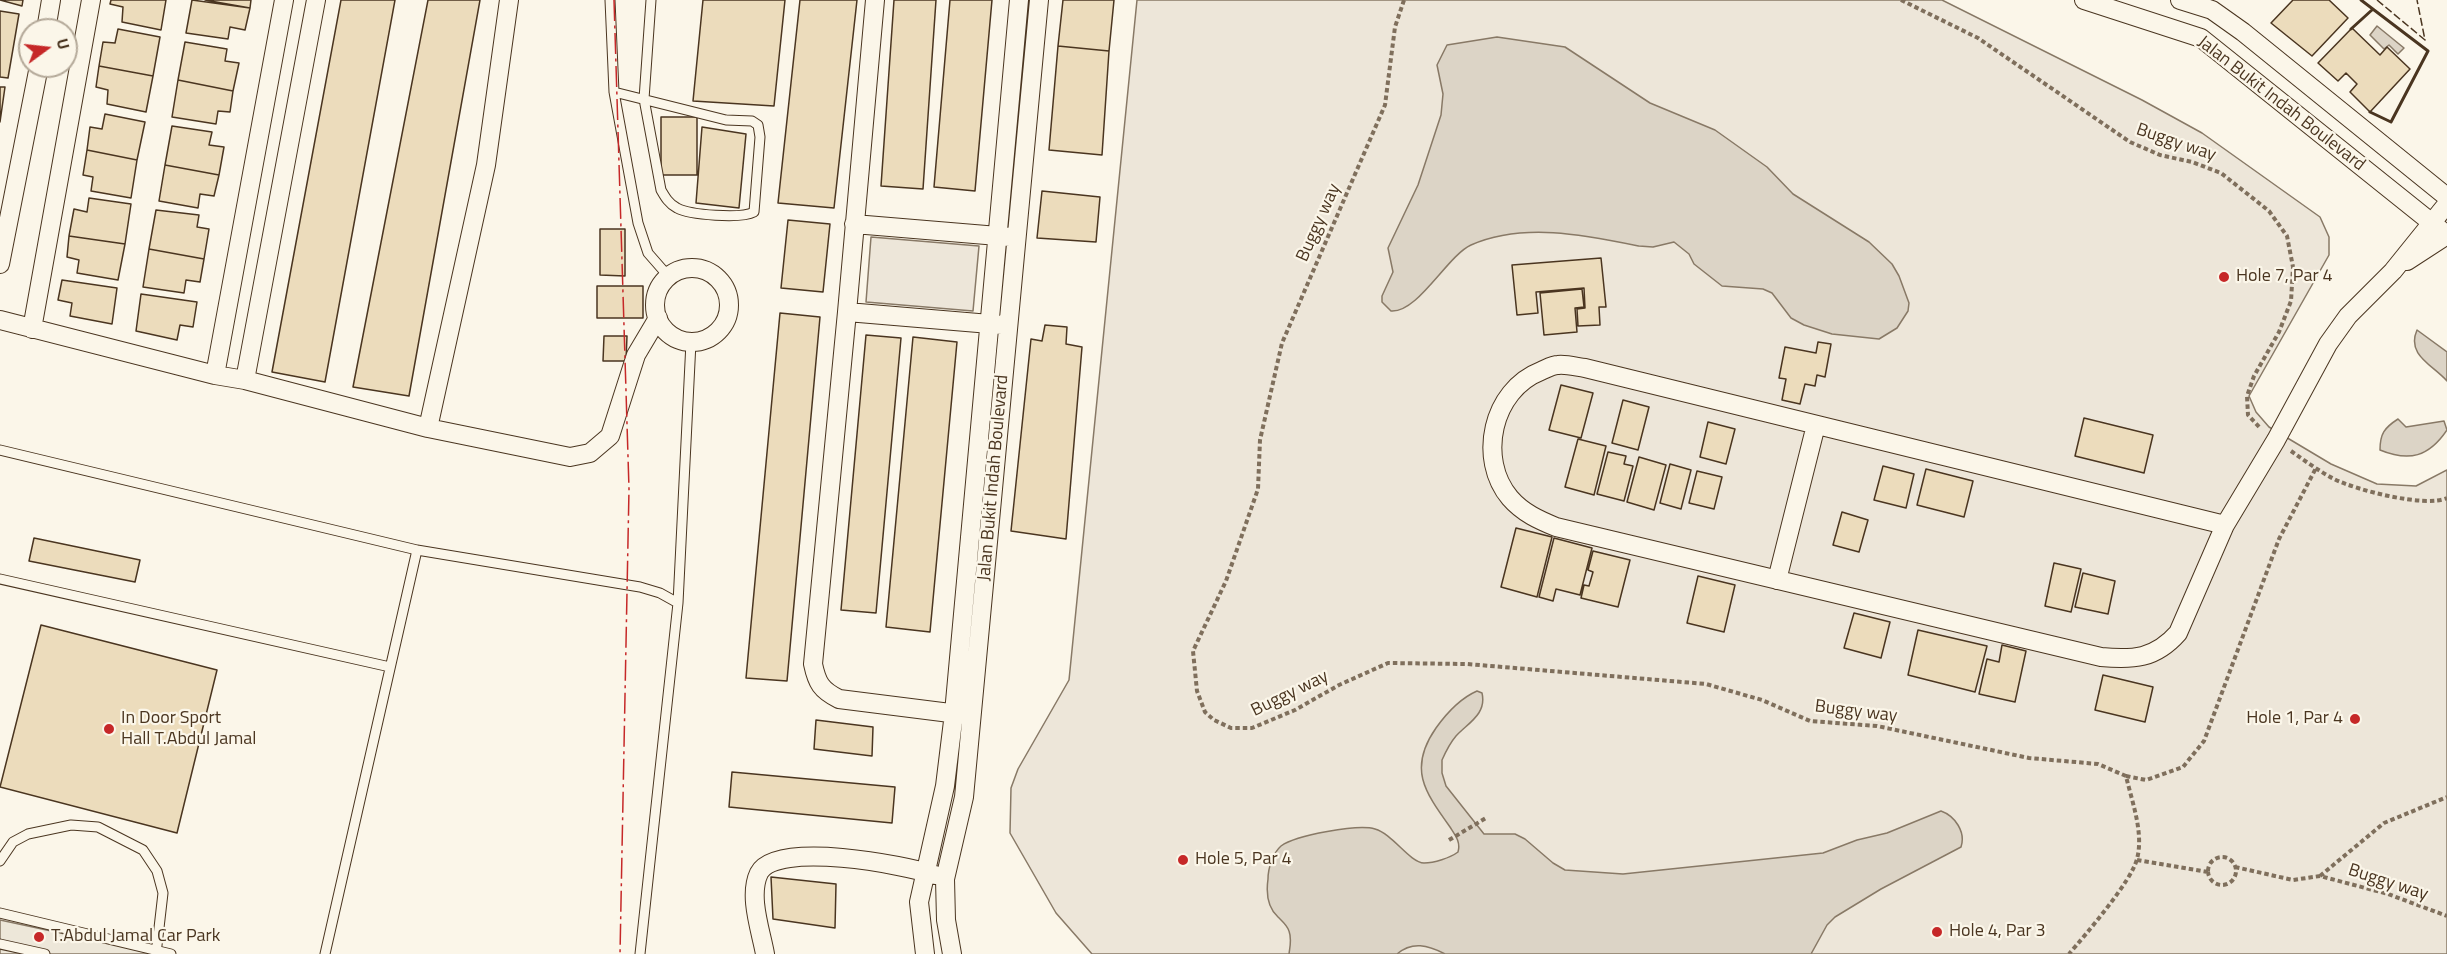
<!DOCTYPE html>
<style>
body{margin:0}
#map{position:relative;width:2447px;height:954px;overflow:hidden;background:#fbf6e9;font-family:"Titillium Web",sans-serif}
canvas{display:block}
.north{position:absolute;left:18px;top:18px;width:60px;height:60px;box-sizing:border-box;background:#fbf6e9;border:2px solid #b4a999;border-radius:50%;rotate:75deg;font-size:16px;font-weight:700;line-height:24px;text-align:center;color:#4a3520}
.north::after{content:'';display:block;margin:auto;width:21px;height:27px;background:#c62828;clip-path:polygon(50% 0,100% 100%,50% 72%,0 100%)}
</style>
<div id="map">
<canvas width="2447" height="954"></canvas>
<div class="north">U</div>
</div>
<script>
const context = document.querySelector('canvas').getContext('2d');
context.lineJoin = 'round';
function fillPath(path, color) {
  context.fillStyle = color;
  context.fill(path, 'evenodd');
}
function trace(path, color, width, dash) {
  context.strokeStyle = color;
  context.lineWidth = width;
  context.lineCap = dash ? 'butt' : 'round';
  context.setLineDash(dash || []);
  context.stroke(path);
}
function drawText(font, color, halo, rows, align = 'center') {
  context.font = font + ' "Titillium Web",sans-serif';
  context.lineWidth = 4.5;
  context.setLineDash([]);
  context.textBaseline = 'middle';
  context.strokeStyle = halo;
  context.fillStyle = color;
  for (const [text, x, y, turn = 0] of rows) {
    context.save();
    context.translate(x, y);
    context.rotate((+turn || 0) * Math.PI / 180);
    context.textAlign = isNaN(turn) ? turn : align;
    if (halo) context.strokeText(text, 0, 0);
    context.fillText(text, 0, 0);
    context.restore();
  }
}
const green = new Path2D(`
 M 1137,0 L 1942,0 L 2142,100 L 2202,133 L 2320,217 L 2329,237 L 2329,255 L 2249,396 L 2256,412 L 2269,427 L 2331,464 L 2377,484 L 2416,486 L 2447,470 L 2447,954 L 1092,954 L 1056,913 L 1010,833 L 1011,788 L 1018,769 L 1069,680 Z
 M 871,237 L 979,246 L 973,311 L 866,302 Z`);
fillPath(green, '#ede6d9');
trace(green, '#887966', 1.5);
const parking = new Path2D(`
 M 0,920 L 158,954 L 0,954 Z`);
fillPath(parking, '#ede7d9');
trace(parking, '#887966', 1.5);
const water = new Path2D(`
 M 2377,26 L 2404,48 L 2398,54 L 2389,45 L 2384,49 L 2370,35 Z
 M 1497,37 L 1565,47 L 1650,103 L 1715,130 L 1767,167 L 1793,194 L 1869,242 L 1892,264 L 1899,276 L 1909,303 L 1908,311 L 1897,328 L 1879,339 L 1832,334 L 1804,325 L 1791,318 L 1772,293 L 1763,289 L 1722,286 L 1694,264 L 1689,254 L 1674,242 L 1653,247 L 1639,246 C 1585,235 1523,222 1471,245 C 1447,256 1418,313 1391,311 L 1382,302 L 1382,296 L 1393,272 L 1388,248 L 1418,185 L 1441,115 L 1443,94 L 1437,65 L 1447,45 Z
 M 2417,330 L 2447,352 L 2447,381 C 2433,365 2406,355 2417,330 Z
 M 2398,419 L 2406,427 L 2444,421 L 2447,430 C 2429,457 2409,462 2380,450 C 2380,434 2384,428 2398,419 Z
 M 1477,691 L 1482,693 C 1487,714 1468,723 1456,736 C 1450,743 1446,751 1442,760 L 1442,773 L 1446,786 L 1484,834 L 1515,834 L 1525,839 L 1553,863 L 1565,870 L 1623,874 L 1823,853 L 1857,840 L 1887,833 L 1941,811 C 1955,816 1966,832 1961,847 L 1881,889 L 1835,917 L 1827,925 L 1811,954 L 1445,954 C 1428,945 1412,941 1397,954 L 1289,954 C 1290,946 1292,939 1289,931 C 1287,925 1282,921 1278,917 C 1267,907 1266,893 1268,879 C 1268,868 1273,853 1281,846 C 1296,835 1358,824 1375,829 C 1393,834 1409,862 1424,863 C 1434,863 1450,858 1458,852 C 1461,842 1455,835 1450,827 C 1424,791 1408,768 1436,728 C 1446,714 1461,698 1477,691 Z`);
fillPath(water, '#dcd4c6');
trace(water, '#887966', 1.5);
const building = new Path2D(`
 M 0,0 L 23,0 L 22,6 Z
 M 111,0 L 166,0 L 161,30 L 122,22 L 123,7 L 110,4 Z
 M 192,0 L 250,8 L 245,30 L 230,27 L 228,39 L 186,33 Z
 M 205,0 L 251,0 L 250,8 Z
 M 341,0 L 395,0 L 325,382 L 272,372 Z
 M 428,0 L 480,0 L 409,396 L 353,387 Z
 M 703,0 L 785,0 L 774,106 L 693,101 Z
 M 800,0 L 857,0 L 834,208 L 778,203 Z
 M 894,0 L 936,0 L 923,189 L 881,186 Z
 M 950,0 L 992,0 L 975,191 L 934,187 Z
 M 1063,0 L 1114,0 L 1109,51 L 1058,46 Z
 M 2293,0 L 2329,0 L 2348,18 L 2312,56 L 2271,23 Z
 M 0,11 L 19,14 L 8,78 L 0,77 Z
 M 2352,28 L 2380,55 L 2387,47 L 2410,69 L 2370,112 L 2350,92 L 2357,84 L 2346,73 L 2338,81 L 2318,63 Z
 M 118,29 L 160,37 L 153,76 L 99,66 L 103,42 L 115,43 Z
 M 185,42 L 227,49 L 225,61 L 239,63 L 233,91 L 178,80 Z
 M 1058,46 L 1109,51 L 1102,155 L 1049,150 Z
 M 99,66 L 153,76 L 146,112 L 107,104 L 108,90 L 96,87 Z
 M 178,80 L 233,91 L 230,112 L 218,111 L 216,124 L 172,117 Z
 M 0,87 L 5,87 L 0,122 Z
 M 105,114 L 145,122 L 137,160 L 87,150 L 90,127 L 102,129 Z
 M 661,117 L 697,117 L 697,175 L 661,175 Z
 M 172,126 L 212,132 L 209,145 L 224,147 L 219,175 L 165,165 Z
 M 702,127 L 746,134 L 739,208 L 696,203 Z
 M 87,150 L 137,160 L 131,198 L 91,191 L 93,177 L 83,175 Z
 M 165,165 L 219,175 L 214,196 L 200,194 L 198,208 L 159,201 Z
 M 1042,191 L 1100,197 L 1096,242 L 1037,238 Z
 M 89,198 L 131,204 L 125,244 L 69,236 L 74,209 L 87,212 Z
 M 156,210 L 199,215 L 197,227 L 209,229 L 204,259 L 149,249 Z
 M 788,220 L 830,224 L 823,292 L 781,288 Z
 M 600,229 L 625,229 L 625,276 L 600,275 Z
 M 69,236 L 125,244 L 118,280 L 77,273 L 79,260 L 67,257 Z
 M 149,249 L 204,259 L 200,282 L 186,280 L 184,293 L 143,287 Z
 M 1601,258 L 1606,307 L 1599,307 L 1600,325 L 1578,326 L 1577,309 L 1585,308 L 1584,288 L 1536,292 L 1538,313 L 1517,315 L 1512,265 Z
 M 62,280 L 117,288 L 112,324 L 70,316 L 72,303 L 58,300 Z
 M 597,286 L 643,286 L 643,318 L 597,318 Z
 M 1582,289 L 1584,307 L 1575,308 L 1577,332 L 1544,335 L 1540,293 Z
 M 141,294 L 197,302 L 193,327 L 180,325 L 177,340 L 136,331 Z
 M 780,313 L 820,317 L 787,681 L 746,678 Z
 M 1045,325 L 1067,327 L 1066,344 L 1082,347 L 1066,539 L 1011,531 L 1031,339 L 1042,341 Z
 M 866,335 L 901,338 L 876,613 L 841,610 Z
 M 604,336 L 627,336 L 626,361 L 603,361 Z
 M 913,337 L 957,342 L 930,632 L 886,627 Z
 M 1818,342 L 1831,344 L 1825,377 L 1817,375 L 1815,386 L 1805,384 L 1800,404 L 1782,400 L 1786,379 L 1779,378 L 1785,347 L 1816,353 Z
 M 1561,385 L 1593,393 L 1581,438 L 1549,430 Z
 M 1623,400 L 1649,407 L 1638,450 L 1612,443 Z
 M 2084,418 L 2153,435 L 2144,473 L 2075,456 Z
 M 1708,422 L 1735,429 L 1726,464 L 1700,457 Z
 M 1578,439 L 1606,446 L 1594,495 L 1565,487 Z
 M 1608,452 L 1626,456 L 1624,464 L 1633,466 L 1624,501 L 1597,494 Z
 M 1639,457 L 1666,465 L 1654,510 L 1627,502 Z
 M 1670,464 L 1691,470 L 1681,509 L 1660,503 Z
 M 1883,466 L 1914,474 L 1906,508 L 1874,500 Z
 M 1926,469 L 1973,481 L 1964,517 L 1917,505 Z
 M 1697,471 L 1722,477 L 1714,509 L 1689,503 Z
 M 1842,512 L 1868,520 L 1859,552 L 1833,545 Z
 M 1516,528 L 1552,537 L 1537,597 L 1501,587 Z
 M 34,538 L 140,560 L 135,582 L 29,561 Z
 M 1554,538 L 1592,548 L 1580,595 L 1556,589 L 1553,601 L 1539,597 Z
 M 1593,551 L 1630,560 L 1618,607 L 1581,598 L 1584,585 L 1589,586 L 1593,572 L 1588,570 Z
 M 2054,563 L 2081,569 L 2071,612 L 2045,606 Z
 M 2083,573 L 2115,581 L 2108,614 L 2075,607 Z
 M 1698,576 L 1735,585 L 1724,632 L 1687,623 Z
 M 1854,613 L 1890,622 L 1881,658 L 1844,648 Z
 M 41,625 L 217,670 L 177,833 L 0,787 Z
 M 1918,630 L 1987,646 L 1975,692 L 1908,675 Z
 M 2002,645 L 2026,651 L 2015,702 L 1979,694 L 1987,659 L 1999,662 Z
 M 2103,675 L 2153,687 L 2145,722 L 2095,710 Z
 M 816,720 L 873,727 L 872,756 L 814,749 Z
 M 732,772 L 895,787 L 892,823 L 729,807 Z
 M 771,877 L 836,884 L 835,928 L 773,919 Z`);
fillPath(building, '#ecdcbc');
trace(building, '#4a3520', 1.5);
const lane = new Path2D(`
 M 610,0 L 614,92 L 638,223 L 648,253 L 669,277
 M 614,92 L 726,120 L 752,121 L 758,125 L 760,137 L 754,212 C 741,219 690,215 677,208 C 669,204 665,197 661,190 L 644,99 L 651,0
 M 0,450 L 417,550 L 325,954
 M 417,550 L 640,587 L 660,593 L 678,603 L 640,954
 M 0,579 L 390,667
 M 678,603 L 691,342
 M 0,861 L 13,842 L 28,834 L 71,825 L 98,827 L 143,850 L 157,871 L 163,893 L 156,954
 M 0,913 L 171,954
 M 0,944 L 45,954`);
const street = new Path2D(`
 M 875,0 L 847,312 L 1002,325
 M 2084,0 L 2201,38 L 2447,235
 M 2180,0 L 2212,10 L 2243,32 L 2447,197
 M 46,30 L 51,0
 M 854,224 L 1010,237
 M 2407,261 L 2447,235
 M 0,264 L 39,66
 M655 305a37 37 0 1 1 74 0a37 37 0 1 1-74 0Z
 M 847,312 L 813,664 C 817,683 821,690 839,699 L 966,715
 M 0,320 L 215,375 L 245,380 L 428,428 L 570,457 L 590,453 L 610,436 L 636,355 L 658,318
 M 32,329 L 91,0
 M 215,375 L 284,0
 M 245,380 L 316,0
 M 428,428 L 486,165 L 509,0
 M 2225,525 L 1585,368 C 1577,367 1566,364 1558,365 C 1552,365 1546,369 1541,371 C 1492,390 1477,459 1510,498 C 1523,513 1539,520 1556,527 L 2101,657 C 2133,660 2155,659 2178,633 L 2225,525 L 2276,440 L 2328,344 L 2348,316 L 2393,271 L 2447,204
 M 1777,580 L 1816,425
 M 765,954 C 761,931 748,896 759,873 C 776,840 905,865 935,875
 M 925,954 L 919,902 L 945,786 L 954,713 L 1019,0
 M 952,954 L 946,920 L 945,879 L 964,797 L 1039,0`);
trace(lane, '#4a3520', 11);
trace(street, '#4a3520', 20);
trace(new Path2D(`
 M 1404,0 L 1395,27 L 1385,105 L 1282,343 L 1260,440 L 1258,489 L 1226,581 L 1193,651 L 1197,691 L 1205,712 L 1214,720 L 1231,728 L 1252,728 L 1295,710 L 1339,685 L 1388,663 L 1467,664 L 1706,684 L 1762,700 L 1810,721 L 1877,726 L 2029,758 L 2098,764 L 2126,776 C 2132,802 2144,833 2137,859 C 2131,882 2086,934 2069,954
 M 1901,0 L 1978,38 L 2130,142 L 2160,155 L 2192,162 L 2221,173 L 2269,211 L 2287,236 L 2293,267 L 2291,301 L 2279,332 L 2254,376 L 2247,396 L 2248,415 L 2261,429
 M 2291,451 C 2305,461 2319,471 2334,479 C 2356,490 2425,508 2447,498
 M 2126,776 L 2146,780 L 2183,767 L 2204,741 L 2279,539 L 2316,468
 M 1449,840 L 1486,818
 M2208 871a14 14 0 1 1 28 0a14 14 0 1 1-28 0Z
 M 2137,860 L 2208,872
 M 2235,867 L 2293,880 L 2320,876 L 2388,894 L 2447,916
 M 2320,876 L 2384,823 L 2447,797`), '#7f6f5c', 4, [4.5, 3]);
trace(lane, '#fbf6e9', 9);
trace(street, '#fbf6e9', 18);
trace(new Path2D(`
 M 2377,0 L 2425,40 L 2417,0`), '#4a3520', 1.5, [8, 3]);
trace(new Path2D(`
 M 2361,0 L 2428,51 L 2391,122 L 2370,112
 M 2351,29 L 2373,9`), '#4a3520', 3);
trace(new Path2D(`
 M 614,0 L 629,489 L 620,954`), '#c62828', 1.5, [21, 4.5, 3, 4.5]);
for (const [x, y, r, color] of [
 [2224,277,6,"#c62828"],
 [2355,719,6,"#c62828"],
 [109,729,6,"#c62828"],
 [1183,860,6,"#c62828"],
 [1937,932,6,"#c62828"],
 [39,937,6,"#c62828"]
]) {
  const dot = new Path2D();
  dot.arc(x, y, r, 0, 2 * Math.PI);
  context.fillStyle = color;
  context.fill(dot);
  trace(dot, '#fbf6e9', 2);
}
drawText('18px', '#4a3520', '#fbf6e9', [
 ["Jalan Bukit Indah Boulevard",2281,104,38],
 ["Buggy way",2176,143,19],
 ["Buggy way",1319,223,-66],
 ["Jalan Bukit Indah Boulevard",994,478,-85],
 ["Buggy way",1290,694,-26],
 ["Buggy way",1856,712,7],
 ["Buggy way",2388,883,18]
]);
drawText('18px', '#4a3520', '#fbf6e9', [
 ["Hole 7, Par 4",2236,277],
 ["In Door Sport",121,719],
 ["Hall T.Abdul Jamal",121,740],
 ["Hole 1, Par 4",2343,719,"right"],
 ["Hole 5, Par 4",1195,860],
 ["Hole 4, Par 3",1949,932],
 ["T.Abdul Jamal Car Park",51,937]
], 'left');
</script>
